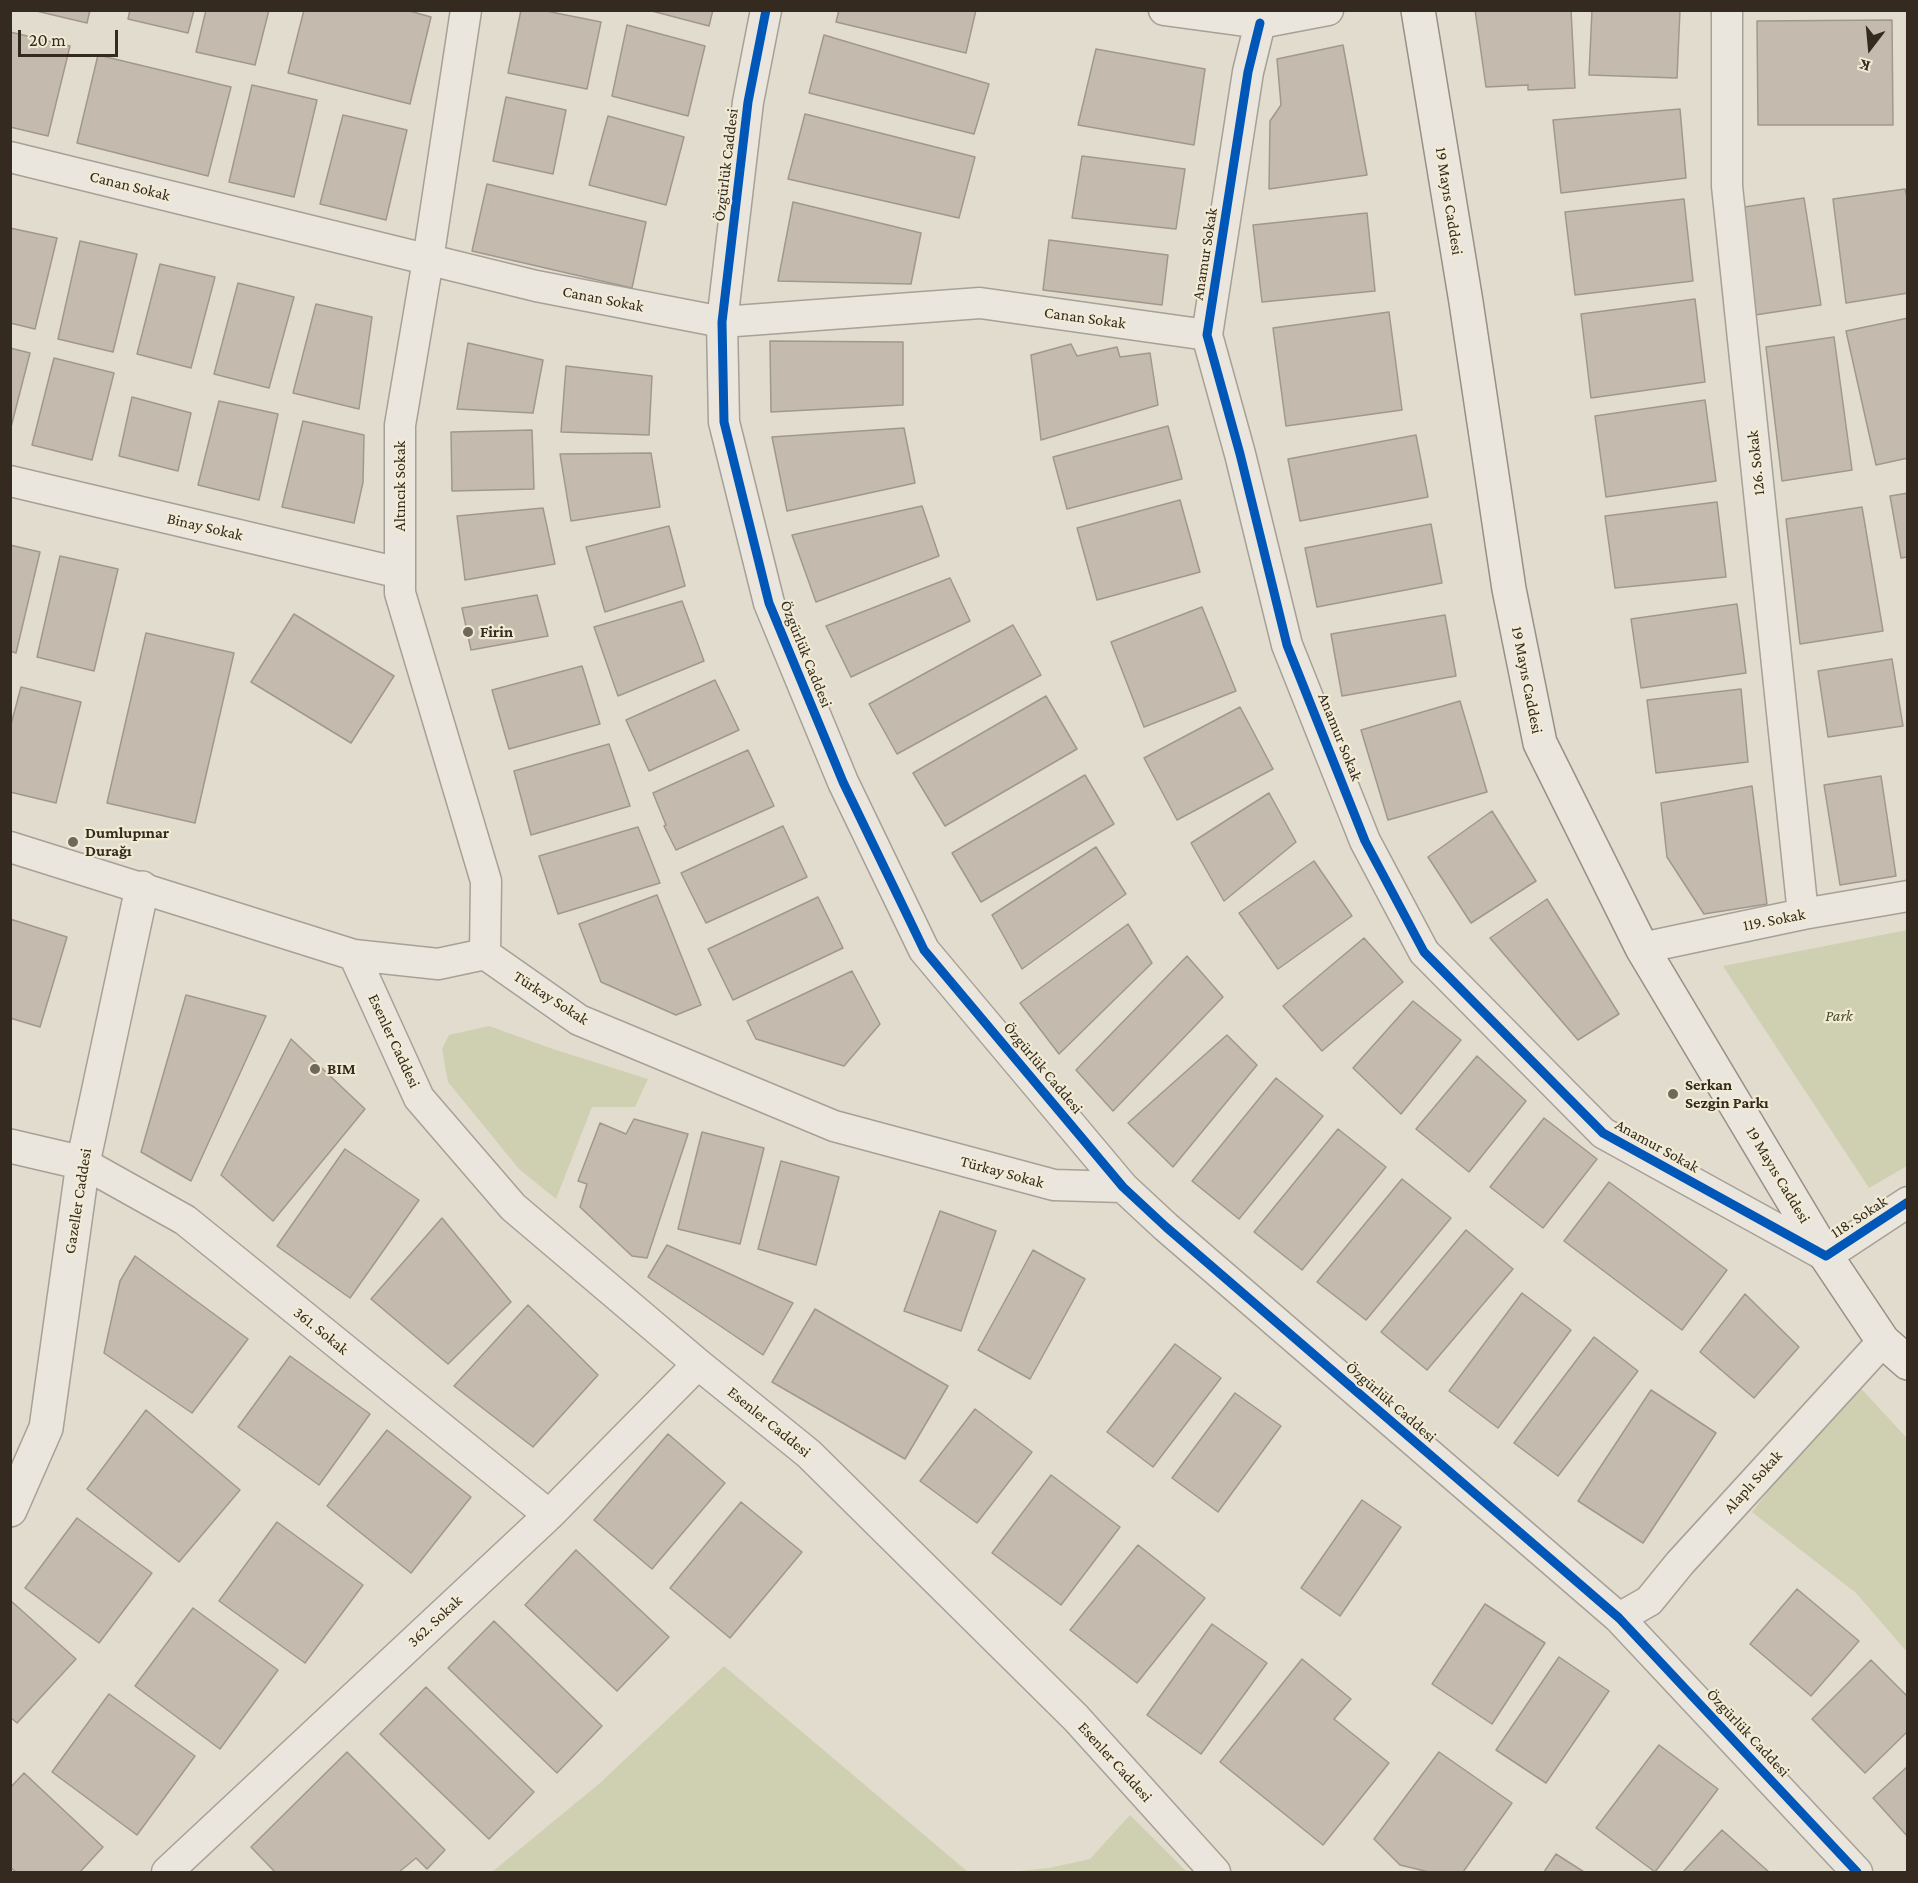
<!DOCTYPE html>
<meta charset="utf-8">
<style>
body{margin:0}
#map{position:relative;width:1918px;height:1883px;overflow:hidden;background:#e1dccd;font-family:"Crimson Pro",serif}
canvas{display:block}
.frame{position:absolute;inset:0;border:12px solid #342a1f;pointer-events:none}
.north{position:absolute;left:1840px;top:18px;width:60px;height:60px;-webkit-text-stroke:4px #f1ead4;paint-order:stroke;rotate:196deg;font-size:16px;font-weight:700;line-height:24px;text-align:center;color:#342a1f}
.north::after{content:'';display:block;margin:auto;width:21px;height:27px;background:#342a1f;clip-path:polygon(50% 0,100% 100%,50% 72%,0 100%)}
.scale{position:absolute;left:18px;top:30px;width:100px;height:27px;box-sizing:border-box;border:3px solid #342a1f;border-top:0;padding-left:8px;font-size:18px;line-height:21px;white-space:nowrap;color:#342a1f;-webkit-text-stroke:4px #f1ead4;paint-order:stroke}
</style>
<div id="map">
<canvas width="1918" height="1883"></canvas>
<div class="frame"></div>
<div class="north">K</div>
<div class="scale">20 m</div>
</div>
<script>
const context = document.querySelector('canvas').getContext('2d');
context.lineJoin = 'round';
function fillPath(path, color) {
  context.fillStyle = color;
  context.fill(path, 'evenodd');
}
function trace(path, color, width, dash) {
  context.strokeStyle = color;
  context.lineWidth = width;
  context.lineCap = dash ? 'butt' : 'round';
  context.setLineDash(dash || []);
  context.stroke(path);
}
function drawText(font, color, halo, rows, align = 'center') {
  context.font = font + ' "Crimson Pro",serif';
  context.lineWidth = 4.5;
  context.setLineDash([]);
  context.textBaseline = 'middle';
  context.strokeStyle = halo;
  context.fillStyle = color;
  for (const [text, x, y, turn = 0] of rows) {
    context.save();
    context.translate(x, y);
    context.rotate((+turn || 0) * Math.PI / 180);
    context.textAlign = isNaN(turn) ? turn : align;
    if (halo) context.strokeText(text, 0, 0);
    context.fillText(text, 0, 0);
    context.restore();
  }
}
fillPath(new Path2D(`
 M 1907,930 L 1907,1166 L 1869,1188 L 1723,966 Z
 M 489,1026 L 553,1049 L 648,1079 L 635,1107 L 592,1107 L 556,1199 L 519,1169 L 448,1082 L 442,1049 L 449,1035 Z
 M 1853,1380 L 1907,1438 L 1907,1652 L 1856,1593 L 1752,1512 Z
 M 724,1666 L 968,1872 L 492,1872 L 600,1783 Z
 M 1130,1815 L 1187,1872 L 1009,1872 L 1049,1868 L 1090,1859 Z`), '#cfd0b1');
const building = new Path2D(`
 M 32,10 L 90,10 L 87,23 Z
 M 130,10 L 194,10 L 188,33 L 128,19 Z
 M 206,10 L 269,10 L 255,65 L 196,52 Z
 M 304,10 L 406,10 L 431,17 L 410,104 L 288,73 Z
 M 521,10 L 541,10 L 601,22 L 587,89 L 508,73 Z
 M 648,10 L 713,10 L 709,26 Z
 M 839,10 L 976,10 L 966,53 L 836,22 Z
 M 1475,10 L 1571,10 L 1575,88 L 1528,90 L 1528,85 L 1486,87 Z
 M 1592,10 L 1680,10 L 1677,78 L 1589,75 Z
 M 1892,20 L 1893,125 L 1758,125 L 1757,21 Z
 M 627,25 L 705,46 L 688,116 L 612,96 Z
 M 10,32 L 70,46 L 48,136 L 10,127 Z
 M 824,35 L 989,84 L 974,134 L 809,93 Z
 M 1343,45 L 1367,175 L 1269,189 L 1270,121 L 1281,105 L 1277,59 Z
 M 1096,49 L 1205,69 L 1194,145 L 1078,125 Z
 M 98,55 L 231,87 L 208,176 L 77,143 Z
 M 252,85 L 317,100 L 294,197 L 229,182 Z
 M 506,97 L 566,110 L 553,174 L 493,161 Z
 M 1680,109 L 1686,178 L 1561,193 L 1553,120 Z
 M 805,114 L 975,157 L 959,218 L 788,179 Z
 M 343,115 L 407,130 L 386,220 L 320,204 Z
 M 608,116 L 684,137 L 666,205 L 589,185 Z
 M 1082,156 L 1185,169 L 1176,229 L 1072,218 Z
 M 487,184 L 646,222 L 632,288 L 472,251 Z
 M 1905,189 L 1908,202 L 1908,293 L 1846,303 L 1833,199 Z
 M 1804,198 L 1821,305 L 1755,315 L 1738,208 Z
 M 1684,199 L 1693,281 L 1575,295 L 1565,212 Z
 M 793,202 L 921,233 L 911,284 L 778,281 Z
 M 1367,213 L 1375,291 L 1262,302 L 1253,225 Z
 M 10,228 L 57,238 L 35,329 L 10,323 Z
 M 1049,240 L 1168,255 L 1162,305 L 1043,290 Z
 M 80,241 L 137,254 L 113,352 L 58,339 Z
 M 160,264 L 215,277 L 191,368 L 137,354 Z
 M 238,283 L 294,297 L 269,388 L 214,374 Z
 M 1695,299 L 1705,382 L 1591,398 L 1581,314 Z
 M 316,304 L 372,317 L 359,409 L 293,393 Z
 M 1389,312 L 1402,410 L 1286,426 L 1273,328 Z
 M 1908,318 L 1908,458 L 1876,465 L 1846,331 Z
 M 1834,337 L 1852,470 L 1782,481 L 1766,347 Z
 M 770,341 L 903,342 L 903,405 L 771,412 Z
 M 468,343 L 543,360 L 533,413 L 457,409 Z
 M 1071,344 L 1077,356 L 1117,347 L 1120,357 L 1150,353 L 1158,405 L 1041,440 L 1031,355 Z
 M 10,348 L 30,353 L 10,431 Z
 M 54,358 L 114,373 L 92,460 L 32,445 Z
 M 566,366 L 652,376 L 649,435 L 561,432 Z
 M 132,397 L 191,413 L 178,471 L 119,456 Z
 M 1705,400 L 1716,481 L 1606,497 L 1595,416 Z
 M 219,401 L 278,414 L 259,500 L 198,485 Z
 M 303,421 L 364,435 L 363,482 L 354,523 L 282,507 Z
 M 1168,426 L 1182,479 L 1067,509 L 1053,457 Z
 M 904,428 L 915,483 L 787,511 L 772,437 Z
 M 532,430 L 534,489 L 452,491 L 451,432 Z
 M 1416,435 L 1428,497 L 1300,521 L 1288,459 Z
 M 651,453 L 660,507 L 571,521 L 560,454 Z
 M 1908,493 L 1908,557 L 1901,558 L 1890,496 Z
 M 1180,500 L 1200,572 L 1097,600 L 1077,528 Z
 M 1717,502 L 1726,577 L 1615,588 L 1605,516 Z
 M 922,506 L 939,556 L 816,602 L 792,535 Z
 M 1862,507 L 1883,631 L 1800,644 L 1786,519 Z
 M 543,508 L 555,564 L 465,580 L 457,516 Z
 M 1431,524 L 1442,583 L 1317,607 L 1305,548 Z
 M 669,526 L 685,586 L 605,612 L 586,547 Z
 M 10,545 L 40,552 L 16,653 L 10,651 Z
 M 60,556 L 118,569 L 94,671 L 37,657 Z
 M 950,578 L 970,621 L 851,677 L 826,626 Z
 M 537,595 L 548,636 L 471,650 L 462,608 Z
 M 682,601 L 704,661 L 618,696 L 594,627 Z
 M 1737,604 L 1746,673 L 1641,688 L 1631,619 Z
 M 1202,607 L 1236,691 L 1144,727 L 1111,642 Z
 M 294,614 L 394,676 L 351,743 L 251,682 Z
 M 1445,615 L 1456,676 L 1342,696 L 1331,634 Z
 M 1013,625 L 1041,675 L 897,754 L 869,704 Z
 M 146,633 L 234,653 L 195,823 L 107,803 Z
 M 1892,659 L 1903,726 L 1828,737 L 1818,671 Z
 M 582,666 L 600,724 L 509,749 L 492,690 Z
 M 715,680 L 739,730 L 649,771 L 626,720 Z
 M 21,687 L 81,702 L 56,803 L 10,792 L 10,728 Z
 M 1741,689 L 1748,762 L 1656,773 L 1647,700 Z
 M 1046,696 L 1077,749 L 945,826 L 913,773 Z
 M 1460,701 L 1487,792 L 1388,820 L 1361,730 Z
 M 1240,707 L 1273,769 L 1177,820 L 1144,758 Z
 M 609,744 L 630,806 L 531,835 L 514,771 Z
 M 748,750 L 774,806 L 676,850 L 664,826 L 666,825 L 653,793 Z
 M 1085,775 L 1114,824 L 981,902 L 952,853 Z
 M 1881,776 L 1896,876 L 1840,885 L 1824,785 Z
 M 1752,786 L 1767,904 L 1704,914 L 1667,857 L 1661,803 Z
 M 1269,793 L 1296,842 L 1224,901 L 1191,843 Z
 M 1492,811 L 1536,881 L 1471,923 L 1428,857 Z
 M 783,826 L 807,877 L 706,923 L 681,873 Z
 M 638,827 L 660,883 L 558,914 L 539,856 Z
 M 1096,847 L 1126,894 L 1022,969 L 992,915 Z
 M 1314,861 L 1352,916 L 1278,969 L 1239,913 Z
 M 657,895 L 701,1005 L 676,1015 L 601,982 L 579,924 Z
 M 818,897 L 843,948 L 733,1000 L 708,949 Z
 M 1547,899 L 1619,1014 L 1578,1040 L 1490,938 Z
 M 10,919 L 67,937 L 40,1027 L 10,1018 Z
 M 1128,924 L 1152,963 L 1059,1054 L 1020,1003 Z
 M 1364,938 L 1403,982 L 1322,1051 L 1283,1006 Z
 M 1187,956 L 1223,997 L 1113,1111 L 1076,1070 Z
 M 852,971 L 880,1024 L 844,1066 L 756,1039 L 747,1021 Z
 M 186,995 L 266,1016 L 191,1181 L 141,1152 Z
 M 1413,1001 L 1461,1040 L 1401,1114 L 1353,1068 Z
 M 1227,1035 L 1257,1065 L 1173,1167 L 1128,1123 Z
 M 291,1039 L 365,1109 L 273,1221 L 221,1175 Z
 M 1477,1056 L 1526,1101 L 1469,1172 L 1416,1129 Z
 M 1276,1078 L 1323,1116 L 1239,1219 L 1192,1181 Z
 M 1544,1118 L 1597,1159 L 1543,1228 L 1490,1187 Z
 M 634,1119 L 688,1134 L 647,1258 L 632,1256 L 580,1207 L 587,1184 L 578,1181 L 600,1123 L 626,1134 Z
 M 1338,1129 L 1386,1167 L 1302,1270 L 1254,1232 Z
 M 702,1132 L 764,1148 L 740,1244 L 678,1229 Z
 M 345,1149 L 419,1200 L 350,1298 L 277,1246 Z
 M 781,1161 L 839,1177 L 816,1265 L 758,1249 Z
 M 1402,1179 L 1451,1218 L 1366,1320 L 1317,1282 Z
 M 1609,1182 L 1727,1270 L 1682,1330 L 1564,1241 Z
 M 940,1211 L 996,1231 L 961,1331 L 904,1311 Z
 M 442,1218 L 511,1302 L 448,1364 L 371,1299 Z
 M 1466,1230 L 1513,1269 L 1427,1370 L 1381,1332 Z
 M 667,1245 L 793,1303 L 763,1355 L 648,1277 Z
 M 1033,1250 L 1085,1279 L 1030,1379 L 978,1350 Z
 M 135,1256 L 248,1339 L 192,1413 L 104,1353 L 120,1281 Z
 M 1522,1293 L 1571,1330 L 1498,1428 L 1449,1391 Z
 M 1745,1294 L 1799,1347 L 1754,1398 L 1700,1352 Z
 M 528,1305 L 598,1375 L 533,1447 L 454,1386 Z
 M 815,1309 L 948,1386 L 905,1459 L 772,1382 Z
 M 1594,1337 L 1638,1371 L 1558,1476 L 1514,1443 Z
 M 1175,1344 L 1221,1378 L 1153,1467 L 1107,1432 Z
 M 290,1356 L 370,1414 L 319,1485 L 238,1427 Z
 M 1651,1390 L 1716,1433 L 1643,1543 L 1578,1501 Z
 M 1235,1393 L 1281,1426 L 1218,1512 L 1172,1478 Z
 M 975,1409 L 1032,1452 L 977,1523 L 920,1481 Z
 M 146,1410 L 240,1490 L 179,1562 L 87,1489 Z
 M 387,1430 L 471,1497 L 411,1573 L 327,1506 Z
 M 668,1434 L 725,1483 L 652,1569 L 594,1520 Z
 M 1051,1475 L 1120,1527 L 1061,1605 L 992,1553 Z
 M 1362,1500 L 1401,1527 L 1340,1616 L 1301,1588 Z
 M 741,1502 L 802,1552 L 730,1638 L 670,1588 Z
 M 77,1518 L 152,1573 L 99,1643 L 25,1588 Z
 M 277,1522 L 363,1585 L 305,1663 L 219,1601 Z
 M 1138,1545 L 1205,1598 L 1137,1683 L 1070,1630 Z
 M 576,1550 L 669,1637 L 617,1691 L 525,1605 Z
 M 1797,1589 L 1859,1641 L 1811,1696 L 1750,1644 Z
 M 11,1601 L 76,1659 L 17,1723 L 10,1717 Z
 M 1485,1604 L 1545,1643 L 1492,1724 L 1432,1684 Z
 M 193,1608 L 278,1670 L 220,1749 L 135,1686 Z
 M 494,1621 L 602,1726 L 557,1773 L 448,1668 Z
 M 1212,1624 L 1267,1663 L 1201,1754 L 1147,1715 Z
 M 1559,1657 L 1609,1691 L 1546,1783 L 1496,1750 Z
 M 1302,1659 L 1351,1699 L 1334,1719 L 1389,1763 L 1323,1845 L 1220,1762 Z
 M 1871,1660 L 1908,1697 L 1908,1731 L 1865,1773 L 1812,1719 Z
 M 426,1687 L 534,1792 L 489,1839 L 380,1734 Z
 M 109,1694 L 195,1756 L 137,1835 L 52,1772 Z
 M 1659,1745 L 1718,1789 L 1655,1872 L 1596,1828 Z
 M 347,1752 L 445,1850 L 427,1869 L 416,1858 L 399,1872 L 275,1872 L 251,1847 Z
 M 1439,1752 L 1512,1803 L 1463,1872 L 1429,1872 L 1400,1865 L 1374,1839 Z
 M 1908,1766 L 1908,1837 L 1873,1798 Z
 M 24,1773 L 103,1847 L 80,1872 L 16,1872 L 10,1867 L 10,1788 Z
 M 1722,1830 L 1769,1872 L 1683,1872 Z
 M 1556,1854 L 1584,1872 L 1544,1872 Z`);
fillPath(building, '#c4bbae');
trace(building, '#a1988d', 1.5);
const minor = new Path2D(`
 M 466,10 L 428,260 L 400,425 L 400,593 L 486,881 L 485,954
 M 766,10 L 748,102 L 722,322 L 724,422 L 769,603 L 843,782 L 924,950 L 1123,1187 L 1166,1227 L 1619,1618 L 1857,1872
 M 1164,10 L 1260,23 L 1328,10
 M 1727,10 L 1727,186 L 1803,914
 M 1260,23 L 1248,72 L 1207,335 L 1240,454 L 1287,645 L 1365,841 L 1424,952 L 1603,1133 L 1826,1256 L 1908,1202
 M 10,157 L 536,286 L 722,322 L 980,303 L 1207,335
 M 10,481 L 400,573
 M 10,847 L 354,955 L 438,964 L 485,954 L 579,1020 L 834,1126 L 1054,1185 L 1123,1187
 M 1642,948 L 1803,914 L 1908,896
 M 354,955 L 419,1098 L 513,1207 L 698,1364 L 809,1454 L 1076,1718 L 1215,1872
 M 83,1163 L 185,1220 L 549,1515
 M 1619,1618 L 1649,1601 L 1680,1563 L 1883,1341
 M 167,1872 L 549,1515 L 698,1364`);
const tertiary = new Path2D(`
 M 10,1146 L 83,1163
 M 10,1510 L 46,1428 L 83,1163 L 142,888`);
const secondary = new Path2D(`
 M 1418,10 L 1466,302 L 1509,589 L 1540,743 L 1642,948 L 1826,1256 L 1883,1341 L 1908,1363`);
trace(minor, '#a6a196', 33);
trace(tertiary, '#a6a196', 36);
trace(secondary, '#969086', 36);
trace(minor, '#eae6de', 30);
trace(tertiary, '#eae6de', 33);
trace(secondary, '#eae6de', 33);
trace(new Path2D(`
 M 766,10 L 748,102 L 722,322 L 724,422 L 769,603 L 843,782 L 924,950 L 1123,1187 L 1166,1227 L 1619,1618 L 1857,1872
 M 1260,23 L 1248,72 L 1207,335 L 1240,454 L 1287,645 L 1365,841 L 1424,952 L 1603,1133 L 1826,1256 L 1908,1202`), '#0057b8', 9);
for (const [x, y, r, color] of [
 [468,632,6,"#71685c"],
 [73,842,6,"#71685c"],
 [315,1069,6,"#71685c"],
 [1673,1094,6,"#71685c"]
]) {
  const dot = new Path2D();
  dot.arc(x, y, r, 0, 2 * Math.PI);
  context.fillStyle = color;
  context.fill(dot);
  trace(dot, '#f1ead4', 2);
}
drawText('16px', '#342a1f', '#f1ead4', [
 ["Özgürlük Caddesi",726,165,-83],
 ["Canan Sokak",130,186,14],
 ["19 Mayıs Caddesi",1449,201,81],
 ["Anamur Sokak",1205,254,-81],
 ["Canan Sokak",603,299,11],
 ["Canan Sokak",1085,318,8],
 ["126. Sokak",1756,463,-96],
 ["Altıncık Sokak",400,486,-90],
 ["Binay Sokak",205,527,13],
 ["Özgürlük Caddesi",806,654,68],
 ["19 Mayıs Caddesi",1527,680,79],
 ["Anamur Sokak",1340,737,68],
 ["119. Sokak",1774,920,-11],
 ["Türkay Sokak",551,998,33],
 ["Esenler Caddesi",394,1041,65],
 ["Özgürlük Caddesi",1043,1068,50],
 ["Anamur Sokak",1657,1146,29],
 ["Türkay Sokak",1002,1172,15],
 ["19 Mayıs Caddesi",1778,1175,59],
 ["Gazeller Caddesi",78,1201,-81],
 ["118. Sokak",1859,1217,-33],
 ["361. Sokak",321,1331,39],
 ["Özgürlük Caddesi",1391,1402,41],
 ["Esenler Caddesi",769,1422,39],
 ["Alaplı Sokak",1753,1482,-48],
 ["362. Sokak",435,1621,-43],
 ["Özgürlük Caddesi",1748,1733,47],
 ["Esenler Caddesi",1115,1762,48]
]);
drawText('bold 16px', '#342a1f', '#f1ead4', [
 ["Firin",480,632],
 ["Dumlupınar",85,833],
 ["Durağı",85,851],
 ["BIM",327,1069],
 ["Serkan",1685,1085],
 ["Sezgin Parkı",1685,1103]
], 'left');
drawText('italic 16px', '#444e28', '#f1ead4', [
 ["Park",1839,1016]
]);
</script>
